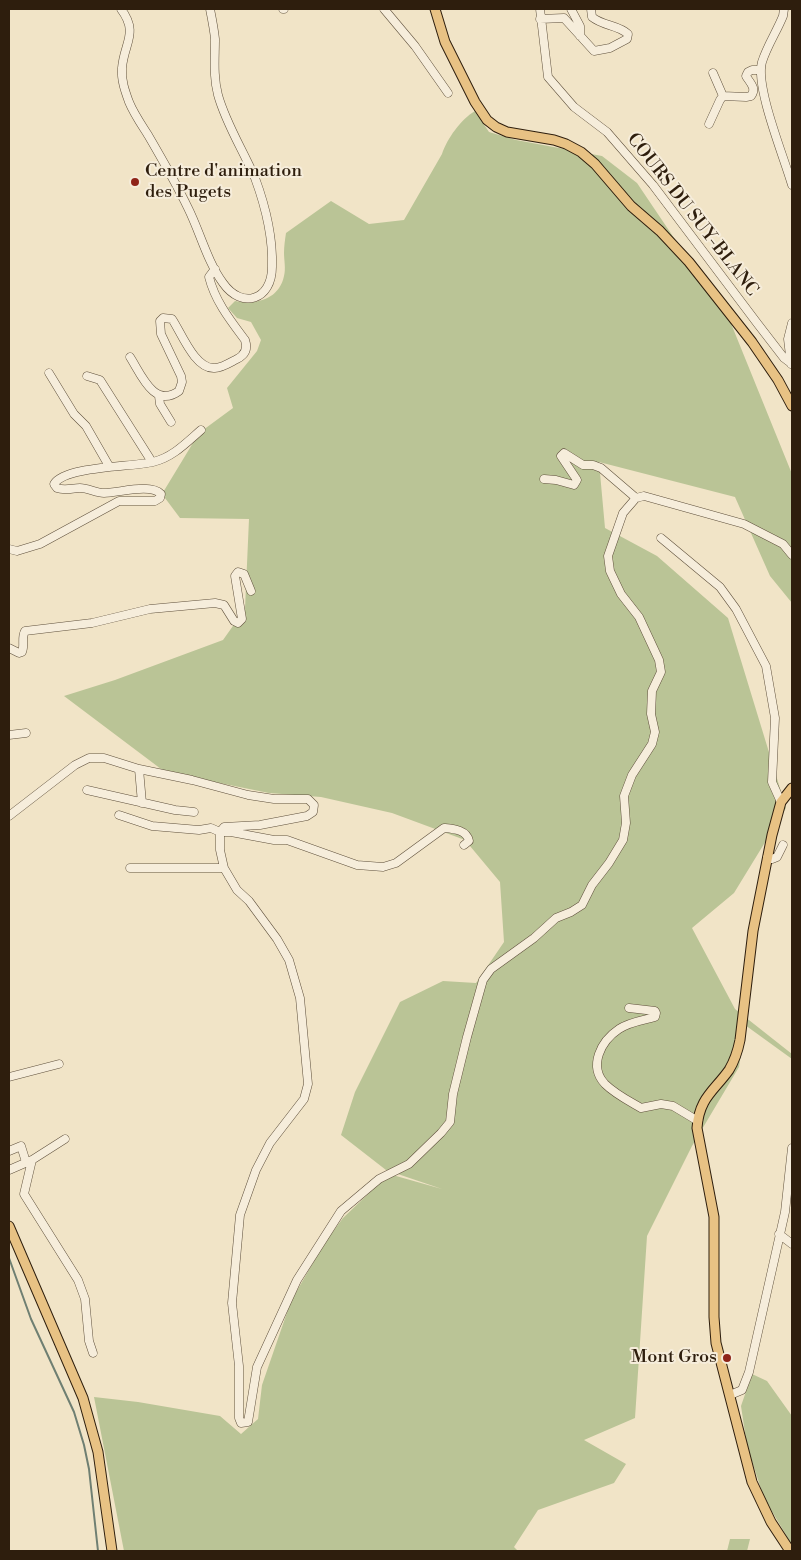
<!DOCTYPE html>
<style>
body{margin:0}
#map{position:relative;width:801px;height:1560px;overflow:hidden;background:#f1e4c7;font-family:"Libre Bodoni",serif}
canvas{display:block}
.frame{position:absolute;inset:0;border:10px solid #2e1e0d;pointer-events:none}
</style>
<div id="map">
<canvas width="801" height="1560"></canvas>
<div class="frame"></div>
</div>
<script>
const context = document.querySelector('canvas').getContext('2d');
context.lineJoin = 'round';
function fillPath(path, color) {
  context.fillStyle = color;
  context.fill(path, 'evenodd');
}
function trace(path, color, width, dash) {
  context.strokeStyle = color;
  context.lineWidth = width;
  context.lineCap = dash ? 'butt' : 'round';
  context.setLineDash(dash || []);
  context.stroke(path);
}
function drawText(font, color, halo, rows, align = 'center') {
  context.font = font + ' "Libre Bodoni",serif';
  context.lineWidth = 4;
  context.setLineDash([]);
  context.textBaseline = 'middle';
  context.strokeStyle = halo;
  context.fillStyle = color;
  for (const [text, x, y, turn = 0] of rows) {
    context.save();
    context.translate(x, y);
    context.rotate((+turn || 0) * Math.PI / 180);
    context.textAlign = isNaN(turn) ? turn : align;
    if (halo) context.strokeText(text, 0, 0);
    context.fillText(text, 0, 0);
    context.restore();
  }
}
fillPath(new Path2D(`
 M 475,111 L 489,132 L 516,140 L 602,156 L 637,183 L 730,321 L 792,474 L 792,603 L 770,576 L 735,497 L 599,462 L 605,528 L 657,556 L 728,618 L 786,808 L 734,893 L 692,928 L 735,1009 L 792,1054 L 792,1059 L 745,1025 L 739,1067 L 692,1146 L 647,1236 L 635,1418 L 584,1440 L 626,1464 L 614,1483 L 538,1510 L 514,1547 L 518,1551 L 124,1551 L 94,1397 L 138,1402 L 220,1416 L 241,1434 L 258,1419 L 262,1385 L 291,1301 L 325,1242 L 343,1218 L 389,1174 L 442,1189 L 386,1170 L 341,1135 L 355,1092 L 400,1002 L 443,981 L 476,983 L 504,942 L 500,882 L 465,840 L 392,813 L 321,797 L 269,793 L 165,772 L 64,696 L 115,680 L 223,640 L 245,609 L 249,519 L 180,518 L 162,494 L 199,433 L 233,408 L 227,388 L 257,351 L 261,340 L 251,322 L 237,318 L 228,308 L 235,301 C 255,305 279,300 284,276 C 286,269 284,260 284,253 C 284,246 285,240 286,233 L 331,201 L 369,224 L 404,220 L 442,154 C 447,139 461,119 475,111 Z
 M 752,1374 L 767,1381 L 792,1416 L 792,1545 L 764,1498 L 747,1446 L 741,1406 Z
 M 730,1539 L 750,1539 L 747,1551 L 727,1551 Z`), '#bac496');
trace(new Path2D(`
 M 9,1258 L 31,1319 L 74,1412 L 84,1445 L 89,1469 L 98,1551`), '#6f7f72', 2);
const minor = new Path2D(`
 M 121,9 C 139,33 124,43 122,68 C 121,80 125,91 129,102 C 134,114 141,124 148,135 C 162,159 176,183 188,208 C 200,232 207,261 223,283 C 242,310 272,300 272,267 C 273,238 265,205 255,178 C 243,150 226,124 218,95 C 213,76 215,58 215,39 C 214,29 212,19 210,9
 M 283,9 L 284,9
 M 384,9 L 415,46 L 448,93
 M 540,9 L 548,77 L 574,107 L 607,132 L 653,185 L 757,323 L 784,358 L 792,364
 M 571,9 L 580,26 L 580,36
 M 784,9 L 783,16 C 777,31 767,46 762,62 C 755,87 784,157 792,185
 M 540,19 L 564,18 L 594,51 L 610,48 L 627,39 L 628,34 C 618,25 603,26 592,17 L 591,9
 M 713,73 L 723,96
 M 709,124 L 720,100 L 723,96 L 746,97 L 751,96 C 757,88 750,83 746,76 L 748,72 L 752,70 L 761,70
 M 130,357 C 141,374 154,409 179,391 L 182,382 L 181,376 L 161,334 L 160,321 L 163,318 L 172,319 C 181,332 195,370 215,368 C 222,368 231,362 237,359 C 245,355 248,349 245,340 C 230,320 215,301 209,277 L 215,269
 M 791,364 L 788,339 L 792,323
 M 49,373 L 74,414 L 86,426 L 109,466
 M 87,376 L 100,380 L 152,462
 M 159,396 L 160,404 L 171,422
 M 544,479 L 556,480 L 574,485 L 577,480 L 561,456 L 564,453 L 583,465 L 593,465 L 601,468 L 636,498
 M 661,538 L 720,587 L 736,609 L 766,666 L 775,718 L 772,782 L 781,802
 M 9,549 L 17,551 L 40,544 L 119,501 L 155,501 L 160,498 L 161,494 C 150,483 119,493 104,493 C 96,493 88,488 80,488 C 72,488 65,491 57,488 L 54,484 C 65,466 133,467 153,462 C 173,457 186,443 201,430
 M 9,648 L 19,653 L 22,652 C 25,645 21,638 25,631 L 92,623 L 150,609 L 215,603 L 224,605 L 234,621 L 238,623 L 242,619 L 235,576 L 238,572 L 244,574 L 251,591
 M 9,735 L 26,733
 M 139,769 L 142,803
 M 87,790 L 175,810 L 194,812
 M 119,815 L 152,826 L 199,830 L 211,828 L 220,832 L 231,832 L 274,840 L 287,840 L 357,865 L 383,867 L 396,863 L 444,828 C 454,829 467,830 469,841 L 464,845
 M 9,816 L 75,765 L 89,758 L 104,758 L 139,769 L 192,780 L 248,795 L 274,799 L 308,799 L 314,805 L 313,812 L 307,816 L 260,825 L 224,827 L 220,832 L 220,850 L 224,868 L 237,890 L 249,901 L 277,939 L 289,960 L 300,998 L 308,1084 L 304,1099 L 270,1143 L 256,1170 L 240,1215 L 232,1303 L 239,1366 L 239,1418 L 241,1423 L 248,1422 L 257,1367 L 297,1280 L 341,1211 L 379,1179 L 409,1164 L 441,1133 L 450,1122 L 453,1094 L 467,1037 L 483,980 L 491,969 L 534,938 L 556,918 L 571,912 L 582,905 L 592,885 L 609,863 L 623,840 L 626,823 L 624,796 L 632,775 L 652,744 L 655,732 L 651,714 L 652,691 L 661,672 L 659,660 L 639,617 L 621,594 L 610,571 L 608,556 L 623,513 L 636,498 L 644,496 L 744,524 L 783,544 L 792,555
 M 767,858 L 772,859 L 777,857 L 783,845
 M 130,868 L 224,868
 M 629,1008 L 655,1011 L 656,1013 L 655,1017 C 644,1020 629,1022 619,1029 C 601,1041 588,1066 605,1084 C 615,1094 629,1101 641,1108 L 661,1104 L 673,1106 L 698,1121
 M 9,1077 L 59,1064
 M 9,1151 L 21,1146 L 26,1162
 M 32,1160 L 65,1139
 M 9,1170 L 32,1160 L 24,1194 L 78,1280 L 85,1299 L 89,1341 L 93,1353
 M 779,1234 L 792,1244
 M 730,1395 L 742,1390 L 749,1372 L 785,1212 L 792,1148`);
const major = new Path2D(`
 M 435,9 L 445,42 L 475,102 L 487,120 L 496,127 L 507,132 L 554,140 L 566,144 L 581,152 L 595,164 L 631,206 L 660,231 L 689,262 L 752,342 L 778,380 L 792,406
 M 9,1226 L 83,1398 L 98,1452 L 112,1551
 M 790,1551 L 771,1522 L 752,1482 L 716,1343 L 714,1317 L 714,1217 L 697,1128 C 699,1098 714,1091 729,1070 C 735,1060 738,1050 740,1040 L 753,931 L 772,835 L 781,802 L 792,788`);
trace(minor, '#5f503c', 9);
trace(major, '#2e1e0d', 11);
trace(minor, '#f6eddb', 8);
trace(major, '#e8c284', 9);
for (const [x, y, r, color] of [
 [135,182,5,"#8f2418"],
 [727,1358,5,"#8f2418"]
]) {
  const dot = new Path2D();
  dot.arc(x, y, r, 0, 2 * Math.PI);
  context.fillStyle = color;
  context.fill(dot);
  trace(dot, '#f6eddb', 2);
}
drawText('18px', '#2e1e0d', '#f6eddb', [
 ["Centre d'animation",145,172],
 ["des Pugets",145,193],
 ["Mont Gros",717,1358,"right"]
], 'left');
drawText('18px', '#2e1e0d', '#f6eddb', [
 ["COURS DU SUY-BLANC",692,215,52]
]);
</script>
